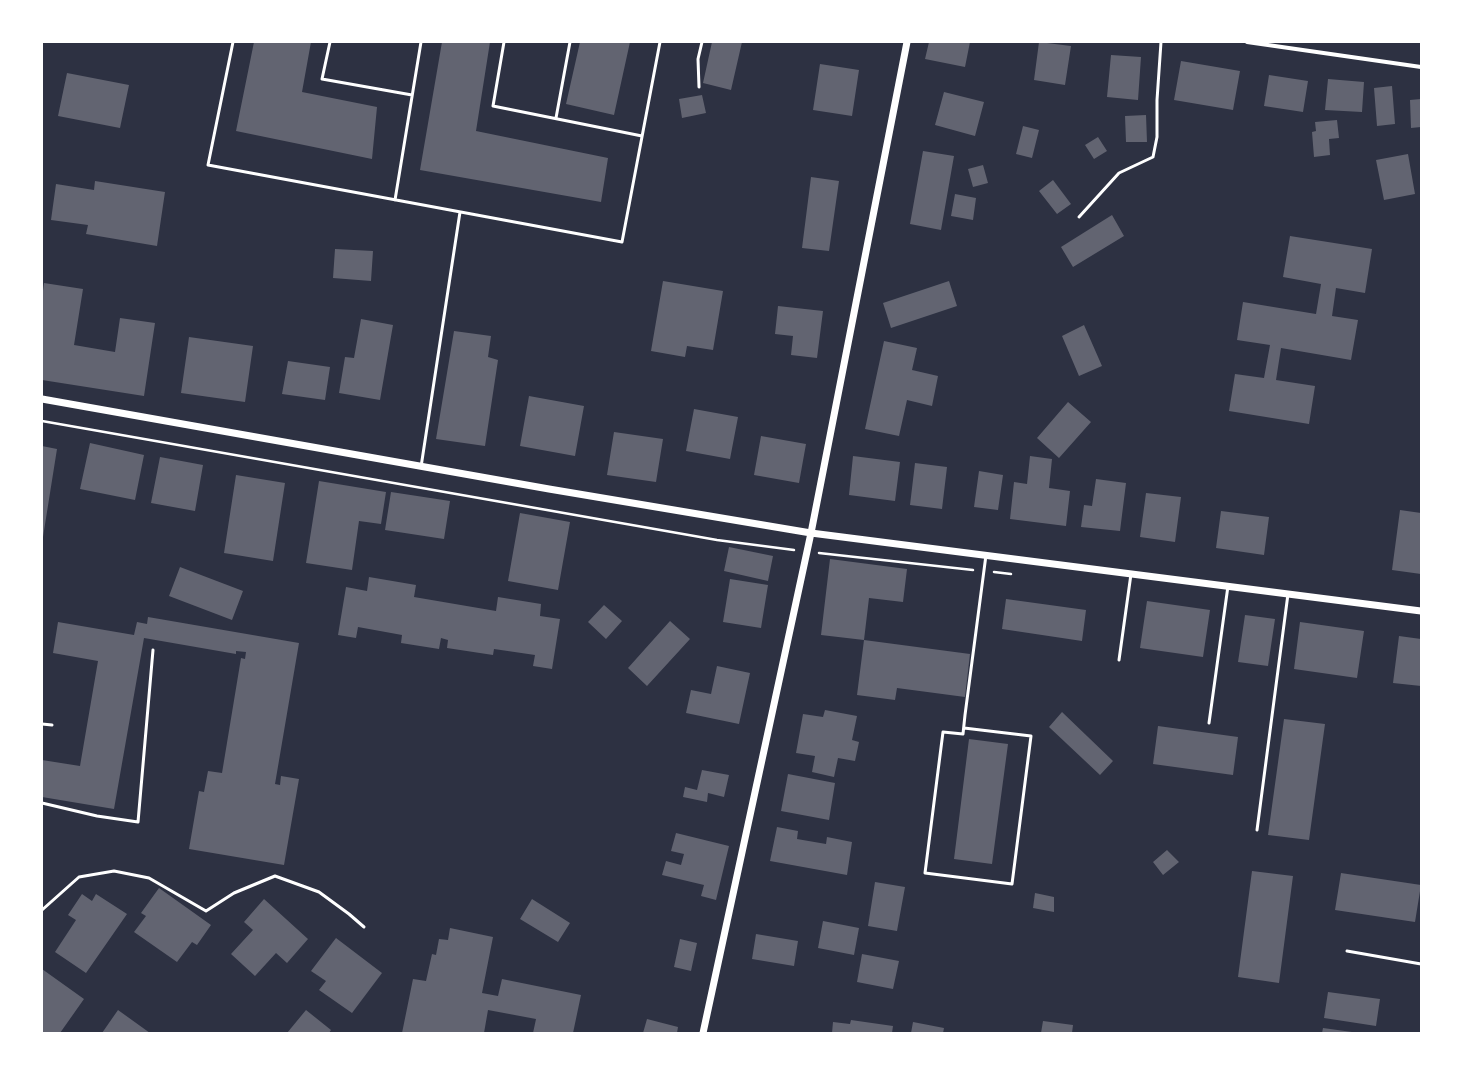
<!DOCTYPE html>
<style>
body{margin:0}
#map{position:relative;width:1463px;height:1075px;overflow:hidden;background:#2d3142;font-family:"DejaVu Sans",sans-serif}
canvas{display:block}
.frame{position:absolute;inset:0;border:43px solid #fff;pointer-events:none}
</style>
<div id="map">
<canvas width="1463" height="1075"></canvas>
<div class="frame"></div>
</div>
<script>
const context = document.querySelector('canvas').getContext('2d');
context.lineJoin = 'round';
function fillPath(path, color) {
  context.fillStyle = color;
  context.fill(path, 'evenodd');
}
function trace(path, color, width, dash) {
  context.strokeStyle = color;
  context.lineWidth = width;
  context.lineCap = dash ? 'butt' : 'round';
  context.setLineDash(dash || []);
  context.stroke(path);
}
fillPath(new Path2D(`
 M 254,42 L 311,42 L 302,92 L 377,107 L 372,159 L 236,131 Z
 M 442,42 L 490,42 L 476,131 L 608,158 L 601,202 L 420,170 Z
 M 580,42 L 630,42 L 614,115 L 566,104 Z
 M 712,42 L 742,42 L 731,90 L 703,83 Z
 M 929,42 L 970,42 L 965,67 L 925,59 Z
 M 1039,42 L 1071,46 L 1065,85 L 1034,80 Z
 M 1111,55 L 1141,57 L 1138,100 L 1107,97 Z
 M 1181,61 L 1240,71 L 1233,110 L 1174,100 Z
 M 820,64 L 859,70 L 852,116 L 813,110 Z
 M 67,73 L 129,85 L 120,128 L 58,116 Z
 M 1269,75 L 1308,81 L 1303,112 L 1264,106 Z
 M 1328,79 L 1364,82 L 1362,112 L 1325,110 Z
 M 1392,86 L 1395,124 L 1377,126 L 1374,88 Z
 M 944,92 L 984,102 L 975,136 L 935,125 Z
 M 702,95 L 706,113 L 682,118 L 679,99 Z
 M 1421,99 L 1421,127 L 1411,128 L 1410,100 Z
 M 1146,115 L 1147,142 L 1126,142 L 1125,116 Z
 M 1337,120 L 1339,138 L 1329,139 L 1330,155 L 1314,157 L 1312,132 L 1316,131 L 1315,122 Z
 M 1023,126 L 1039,130 L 1032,158 L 1016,154 Z
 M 1098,137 L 1107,151 L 1094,159 L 1085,145 Z
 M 923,151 L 954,156 L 941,230 L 910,224 Z
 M 1408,154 L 1415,194 L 1384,200 L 1376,160 Z
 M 983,165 L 988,183 L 973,187 L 968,169 Z
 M 811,177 L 839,181 L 829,251 L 802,248 Z
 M 1053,180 L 1071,204 L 1057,214 L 1039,191 Z
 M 95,181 L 165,192 L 157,246 L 86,234 L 88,225 L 51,220 L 56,184 L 94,190 Z
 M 955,194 L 976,198 L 973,220 L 951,216 Z
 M 1112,215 L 1124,236 L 1073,267 L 1061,247 Z
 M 1290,236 L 1372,249 L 1365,293 L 1336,288 L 1332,316 L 1358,320 L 1351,360 L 1281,348 L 1276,380 L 1315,386 L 1309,424 L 1229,411 L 1235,374 L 1264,378 L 1270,345 L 1237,340 L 1243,302 L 1316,314 L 1321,284 L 1283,277 Z
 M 335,249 L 373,251 L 371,281 L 333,278 Z
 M 663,281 L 723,291 L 713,350 L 687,346 L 685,357 L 651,351 Z
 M 949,281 L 957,306 L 891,328 L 883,303 Z
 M 44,283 L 83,289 L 74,345 L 115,352 L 120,318 L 155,323 L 144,396 L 42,380 L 42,298 Z
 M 778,306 L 823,311 L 817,358 L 791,355 L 793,336 L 775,334 Z
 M 361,319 L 393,325 L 380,400 L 339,393 L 345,357 L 354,358 Z
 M 1084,325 L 1102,366 L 1079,376 L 1062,336 Z
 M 454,331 L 491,336 L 488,357 L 498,360 L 485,446 L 436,439 Z
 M 189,337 L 253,346 L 245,402 L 181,393 Z
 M 884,341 L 917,348 L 912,370 L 938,376 L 932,406 L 907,400 L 899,436 L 865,429 Z
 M 288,361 L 330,367 L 325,400 L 282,394 Z
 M 529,396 L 584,406 L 575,456 L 520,446 Z
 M 1068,402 L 1091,422 L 1059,458 L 1037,438 Z
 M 694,409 L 738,417 L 730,459 L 686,451 Z
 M 614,432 L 663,439 L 656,482 L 607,475 Z
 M 761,436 L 806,444 L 799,483 L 754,475 Z
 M 90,443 L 144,455 L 135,500 L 80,489 Z
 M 42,446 L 57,449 L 43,537 L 42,537 Z
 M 853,456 L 900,462 L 895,501 L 849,495 Z
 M 1030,456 L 1052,459 L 1049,488 L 1070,491 L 1066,526 L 1010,519 L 1014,482 L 1027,484 Z
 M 160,457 L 203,465 L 195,511 L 151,503 Z
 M 915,463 L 947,467 L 942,509 L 910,505 Z
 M 979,471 L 1003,475 L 998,510 L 974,507 Z
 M 236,475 L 285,483 L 273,561 L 224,553 Z
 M 1096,479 L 1126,483 L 1120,531 L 1081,527 L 1084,505 L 1092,506 Z
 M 319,481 L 386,492 L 381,524 L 359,521 L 352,570 L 306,563 Z
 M 391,492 L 450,501 L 444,539 L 385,530 Z
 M 1146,493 L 1181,497 L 1175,542 L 1140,537 Z
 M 1400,510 L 1421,513 L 1421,574 L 1392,570 Z
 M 1221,511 L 1269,517 L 1264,555 L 1216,548 Z
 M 520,513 L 570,522 L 558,590 L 508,581 Z
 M 729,547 L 773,556 L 768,581 L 724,571 Z
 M 830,559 L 907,569 L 903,602 L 869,598 L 864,640 L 821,635 Z
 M 180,567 L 243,591 L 232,620 L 169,596 Z
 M 369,577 L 416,585 L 414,597 L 496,611 L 498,597 L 541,604 L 540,616 L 560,619 L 552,669 L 533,666 L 535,655 L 494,649 L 493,655 L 447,648 L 448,640 L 441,638 L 439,649 L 401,643 L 402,635 L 358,627 L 356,638 L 338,635 L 346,587 L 367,591 Z
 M 730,579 L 768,585 L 761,628 L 723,622 Z
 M 1006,599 L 1086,610 L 1082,641 L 1002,629 Z
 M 1147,601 L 1210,610 L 1203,657 L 1140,648 Z
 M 604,605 L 622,621 L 606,639 L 588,622 Z
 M 1245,615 L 1275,619 L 1268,666 L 1238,662 Z
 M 148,617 L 299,643 L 275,784 L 280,785 L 281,776 L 299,779 L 284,865 L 189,849 L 199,791 L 204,792 L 208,771 L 222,773 L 241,658 L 245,659 L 246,652 L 236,651 L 236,654 L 144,638 L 114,809 L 42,797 L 42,760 L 80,766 L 98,661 L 53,653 L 58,622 L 134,635 L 137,622 L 147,624 Z
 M 670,621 L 690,639 L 647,686 L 628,668 Z
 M 1300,622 L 1364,631 L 1357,678 L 1294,669 Z
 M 1399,636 L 1421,639 L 1421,686 L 1393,683 Z
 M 864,640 L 970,654 L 965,697 L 897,688 L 895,700 L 857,695 Z
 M 717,666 L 750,673 L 739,724 L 686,713 L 691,690 L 711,694 Z
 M 825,710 L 857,716 L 852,740 L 859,742 L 855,761 L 838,758 L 834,777 L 812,772 L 815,756 L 796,753 L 803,714 L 823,717 Z
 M 1062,712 L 1113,761 L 1100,775 L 1049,727 Z
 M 1284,719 L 1325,724 L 1309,840 L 1268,835 Z
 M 1158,726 L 1238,737 L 1233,775 L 1153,764 Z
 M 969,739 L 1008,744 L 992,864 L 954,859 Z
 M 702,770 L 729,775 L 724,797 L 708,793 L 707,802 L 683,797 L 685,787 L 697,790 Z
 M 788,774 L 835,783 L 829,820 L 781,811 Z
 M 777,827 L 798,831 L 797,839 L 826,844 L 827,837 L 852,842 L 847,875 L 770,861 Z
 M 676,833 L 729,846 L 716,900 L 701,896 L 704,885 L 662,875 L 666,861 L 681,865 L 684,854 L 671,851 Z
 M 1167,850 L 1179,862 L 1163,875 L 1153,862 Z
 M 1252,871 L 1293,876 L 1279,983 L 1238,977 Z
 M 1341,873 L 1421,885 L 1415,922 L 1335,910 Z
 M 875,882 L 905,887 L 897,931 L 868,926 Z
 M 159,888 L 211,925 L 197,945 L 192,942 L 177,962 L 134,932 L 146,916 L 141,913 Z
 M 1035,893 L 1054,897 L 1054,912 L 1033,908 Z
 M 82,894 L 92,901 L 96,894 L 127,914 L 86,973 L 55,952 L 76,920 L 68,915 Z
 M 264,899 L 308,939 L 287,963 L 276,953 L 255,976 L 231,954 L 253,930 L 244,922 Z
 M 532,899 L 570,923 L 558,942 L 520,919 Z
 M 823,921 L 859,928 L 854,955 L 818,948 Z
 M 450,928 L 493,937 L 482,993 L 498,996 L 502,979 L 581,995 L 573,1033 L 533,1033 L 536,1019 L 488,1010 L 484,1033 L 402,1033 L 413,979 L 426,981 L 432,954 L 436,955 L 439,939 L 448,940 Z
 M 756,934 L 798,941 L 794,966 L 752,959 Z
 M 336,938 L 382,973 L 352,1013 L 319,990 L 326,981 L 311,971 Z
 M 680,939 L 697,943 L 691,971 L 674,967 Z
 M 862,954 L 899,961 L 893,989 L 857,982 Z
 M 42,969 L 84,999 L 60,1033 L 42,1033 Z
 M 1328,992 L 1380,999 L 1376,1026 L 1324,1018 Z
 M 118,1010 L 150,1033 L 102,1033 Z
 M 306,1010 L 331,1030 L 329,1033 L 287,1033 Z
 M 647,1019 L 678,1027 L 677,1033 L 643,1033 Z
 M 851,1020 L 893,1026 L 892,1033 L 832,1033 L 833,1022 L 850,1024 Z
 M 1043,1021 L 1073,1025 L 1072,1033 L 1041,1033 Z
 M 913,1022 L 944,1028 L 943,1033 L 911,1033 Z
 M 1323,1028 L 1352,1032 L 1352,1033 L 1322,1033 Z`), '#626471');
trace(new Path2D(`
 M 42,421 L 717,540 L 794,550
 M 819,553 L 973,570
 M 994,572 L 1011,574`), '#fff', 2.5);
trace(new Path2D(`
 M 233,42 L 208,165 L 622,242 L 660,42
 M 330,42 L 322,79 L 412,95
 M 504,42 L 493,106 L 642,136
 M 699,87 L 698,59 L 702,42
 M 556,118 L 570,42
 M 395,200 L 421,42
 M 1079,217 L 1119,173 L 1153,157 L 1157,137 L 1157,100 L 1161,42
 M 421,467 L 460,212
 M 1119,660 L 1131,574
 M 1209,723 L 1228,586
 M 42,724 L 52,725
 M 964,728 L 1031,736 L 1012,884 L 925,873 L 943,732 L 963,734 L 965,715 L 986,555
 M 42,803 L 97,816 L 138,822 L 153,650
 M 1257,830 L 1288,594
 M 42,910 L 79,877 L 114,871 L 149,878 L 206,911 L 234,893 L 275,876 L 319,892 L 349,914 L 364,927
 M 1347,951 L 1421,964`), '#fff', 3);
trace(new Path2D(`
 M 1247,42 L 1421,67`), '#fff', 4);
trace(new Path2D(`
 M 42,399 L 549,489 L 811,533 L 1421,611
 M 703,1033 L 811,533 L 907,42`), '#fff', 7);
</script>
